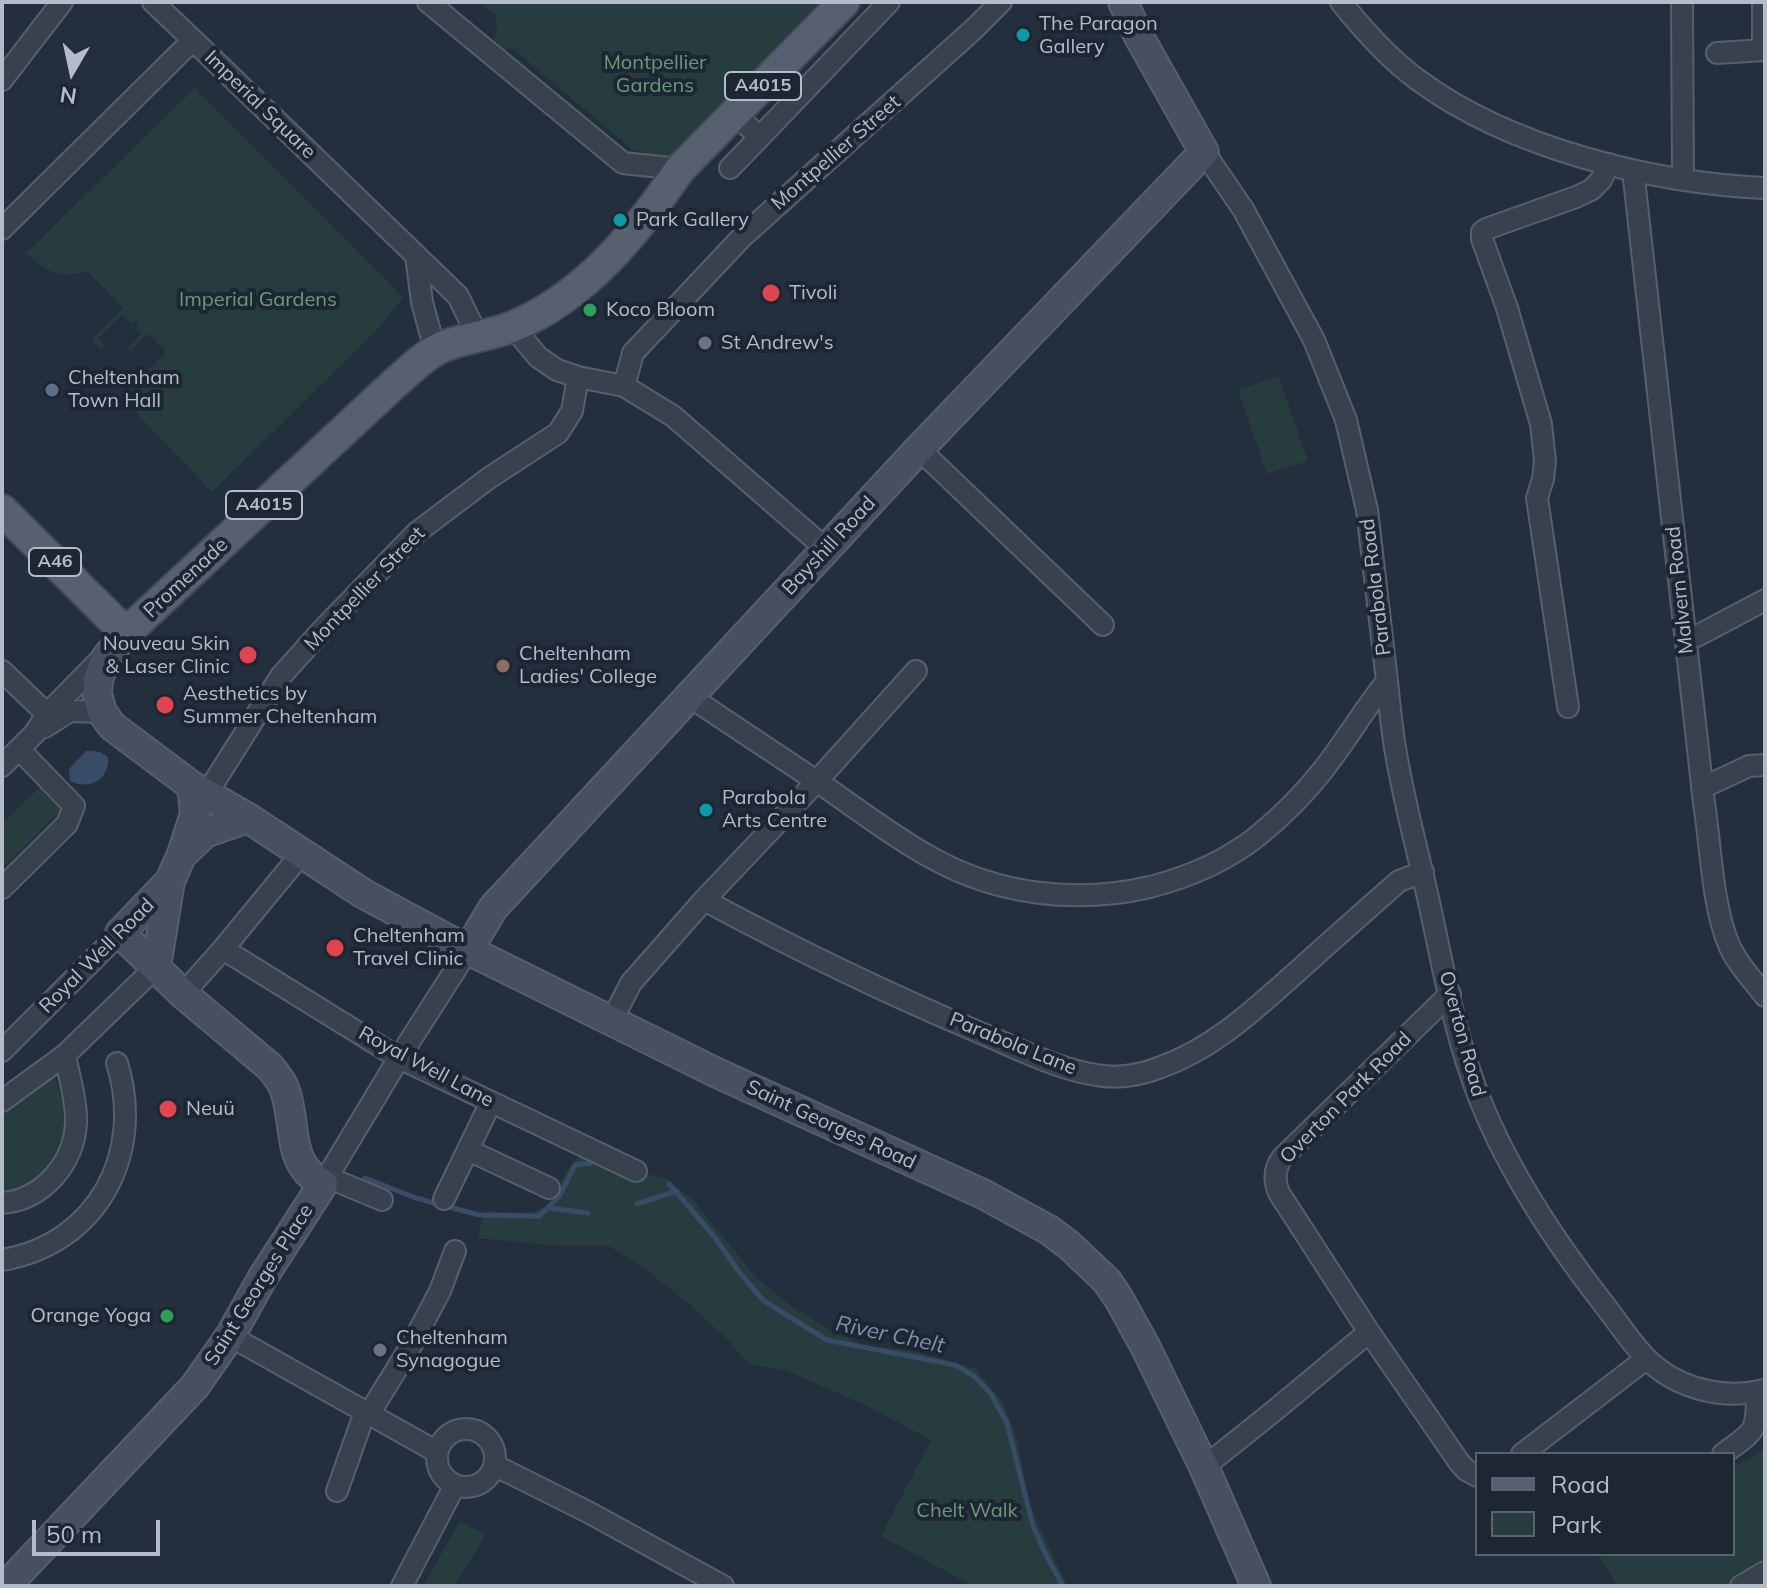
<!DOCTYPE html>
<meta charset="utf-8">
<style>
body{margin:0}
#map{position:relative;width:1767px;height:1588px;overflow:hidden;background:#242f3e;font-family:Mulish,sans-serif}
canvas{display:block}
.frame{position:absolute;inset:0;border:4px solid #b4bcc9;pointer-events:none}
.legend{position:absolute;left:1475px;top:1452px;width:260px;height:104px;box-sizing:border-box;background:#1d2633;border:2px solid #59626f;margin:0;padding:10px 14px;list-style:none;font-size:24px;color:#b4bcc9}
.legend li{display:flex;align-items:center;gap:16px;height:40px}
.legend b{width:40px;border:2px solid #59626f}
.north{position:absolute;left:32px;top:32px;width:80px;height:80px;-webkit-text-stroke:6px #1d2633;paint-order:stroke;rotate:189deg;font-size:22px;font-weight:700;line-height:32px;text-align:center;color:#b4bcc9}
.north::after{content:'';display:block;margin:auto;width:28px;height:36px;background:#b4bcc9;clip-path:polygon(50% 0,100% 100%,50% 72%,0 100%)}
.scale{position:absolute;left:32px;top:1520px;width:128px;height:36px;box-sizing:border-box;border:4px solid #b4bcc9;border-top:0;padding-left:10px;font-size:24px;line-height:28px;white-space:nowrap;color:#b4bcc9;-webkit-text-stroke:6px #1d2633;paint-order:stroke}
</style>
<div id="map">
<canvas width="1767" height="1588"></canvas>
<div class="frame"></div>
<ul class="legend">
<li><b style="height:10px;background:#56606e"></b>Road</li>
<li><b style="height:22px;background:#263c3f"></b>Park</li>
</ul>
<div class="north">N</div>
<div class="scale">50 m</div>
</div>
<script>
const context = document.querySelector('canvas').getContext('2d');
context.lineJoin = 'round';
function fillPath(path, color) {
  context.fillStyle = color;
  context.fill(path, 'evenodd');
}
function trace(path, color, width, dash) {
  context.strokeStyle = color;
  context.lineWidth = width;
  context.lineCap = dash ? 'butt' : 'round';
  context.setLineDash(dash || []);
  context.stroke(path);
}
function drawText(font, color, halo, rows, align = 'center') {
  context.font = font + ' Mulish,sans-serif';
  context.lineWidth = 8;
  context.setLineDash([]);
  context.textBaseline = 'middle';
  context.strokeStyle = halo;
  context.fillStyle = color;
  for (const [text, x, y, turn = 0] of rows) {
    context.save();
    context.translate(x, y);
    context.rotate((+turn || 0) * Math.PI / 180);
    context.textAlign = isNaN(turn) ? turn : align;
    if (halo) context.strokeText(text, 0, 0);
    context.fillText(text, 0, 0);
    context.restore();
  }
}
fillPath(new Path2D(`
 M 479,2 L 820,2 L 700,133 L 687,152 L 660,158 L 632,149 L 512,48 L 499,51 L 494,41 L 497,30 L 495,14 Z
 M 195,88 L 403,297 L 380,327 L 212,492 L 122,398 L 166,352 L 148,334 L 130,351 L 127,349 L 141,334 L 135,328 L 138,324 L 136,321 L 132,324 L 122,315 L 98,338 L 105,345 L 101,349 L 92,340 L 92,338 L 123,308 L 87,271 C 59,279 46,272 26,253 Z
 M 1279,376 L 1308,461 L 1267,474 L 1238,390 Z
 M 40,787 L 63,809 L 2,868 L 2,824 Z
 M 55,1074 C 57,1090 65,1102 66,1117 C 67,1151 40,1193 2,1190 L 2,1109 L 35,1087 L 43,1086 Z
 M 589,1149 L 636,1171 L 667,1179 L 693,1200 L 756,1277 L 789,1305 L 829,1329 L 863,1345 L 913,1351 L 974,1368 L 1003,1402 L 1016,1436 L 1030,1505 L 1067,1586 L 973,1586 L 881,1536 L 931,1440 L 867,1406 L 785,1370 L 749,1364 L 725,1337 L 687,1302 L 650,1273 L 609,1246 L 559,1246 L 478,1238 L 484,1211 L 519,1213 L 533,1212 L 546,1206 L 572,1163 Z
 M 1764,1449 L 1765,1572 L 1741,1586 L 1617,1586 L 1598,1554 L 1733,1554 L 1733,1468 Z
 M 460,1521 L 486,1535 L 454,1586 L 423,1586 Z`), '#263c3f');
fillPath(new Path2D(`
 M 86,751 C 95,750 101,752 108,757 C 110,779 90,791 70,781 L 69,769 Z`), '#394c67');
trace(new Path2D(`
 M 365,1178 L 416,1198 L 479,1215 L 539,1216 L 559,1197 L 575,1165 L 591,1163
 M 669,1184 L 714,1236 L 739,1272 L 764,1301 L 827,1340 L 955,1365 L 974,1376 L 991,1394 L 1007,1423 L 1033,1526 L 1047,1557 L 1063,1586
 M 637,1204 L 677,1191
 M 549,1208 L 588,1213`), '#394c67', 5);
const street = new Path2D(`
 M 153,2 L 193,40
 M 428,2 L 623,163 L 680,169
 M 1341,2 C 1364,31 1388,58 1418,80 C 1510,148 1652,183 1765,188
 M 1682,2 L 1683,180
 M 1763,2 L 1763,41 L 1765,46
 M 1717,53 L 1765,50
 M 2,80 L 62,2
 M 735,115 L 760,137 L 889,2
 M 730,168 L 760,137
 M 1633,170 L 1704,803 C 1711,847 1712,905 1729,945 C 1737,964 1753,980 1765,996
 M 2,229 L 193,40 L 458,296 L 478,337
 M 416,256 L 422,302 L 435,350
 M 513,327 L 538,357 L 557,370 L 578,377 L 624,386 L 673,416 L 826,549
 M 624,386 L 633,353 L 742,237 L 974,29 L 1001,2
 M 919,449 L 1103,625
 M 1685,638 L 1697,636 L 1765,600
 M 2,671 L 47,714
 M 1387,681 C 1389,701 1391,721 1394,741 C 1401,790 1415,840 1426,889 C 1440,949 1450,1014 1470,1072 C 1497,1155 1552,1238 1606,1307 C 1619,1324 1632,1344 1647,1359 C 1677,1389 1724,1400 1765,1390
 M 689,696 C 736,728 784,759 831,791 C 864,814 897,839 932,858 C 998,895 1077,904 1150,887 C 1189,877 1228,860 1259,835 C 1282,816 1305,793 1323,770 C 1346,741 1364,709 1387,681 L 1367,510 L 1346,420 L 1314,340 L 1243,209 L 1204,152
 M 1568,707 L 1537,498 L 1543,479 L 1545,461 L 1541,424 L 1507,308 L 1482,239 L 1482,232 L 1486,229 L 1576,197 L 1591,190 L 1601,180 L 1609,164
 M 45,727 L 70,711 L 102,712
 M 2,766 L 35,733 L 47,714 L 104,656
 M 1702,788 L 1749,766 L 1765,765
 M 206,795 L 281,676 L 325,627 L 416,533 L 489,478 L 558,433 L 572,411 L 578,377
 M 2,888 L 67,824 L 74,806 L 19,749
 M 704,900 C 795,949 888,994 983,1034 C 1019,1049 1057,1069 1096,1075 C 1118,1079 1141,1075 1161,1067 C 1215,1048 1257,1007 1299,970 C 1332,940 1365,911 1399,881 L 1423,872
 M 223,949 L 399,1058 L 636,1171
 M 183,994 L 223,949 L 302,853
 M 1450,994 L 1282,1158 C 1274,1169 1274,1181 1279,1193 L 1369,1332 L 1459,1462 L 1466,1470 L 1477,1476
 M 611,1022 L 631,983 L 704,900 L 817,781 L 916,671
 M 2,1051 L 120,933
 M 2,1101 L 65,1055 L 156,967
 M 468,1150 L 549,1188
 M 327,1177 L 382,1200
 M 323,1184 L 399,1058 L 468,950
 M 444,1199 L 491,1102
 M 2,1203 C 43,1200 74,1163 76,1123 C 77,1101 69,1077 65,1055
 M 2,1260 C 98,1244 145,1153 117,1063
 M 230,1336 L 437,1452
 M 369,1414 L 412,1344 L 440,1291 L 455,1251
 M437 1458a29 29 0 1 1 58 0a29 29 0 1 1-58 0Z
 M 1522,1454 L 1646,1359
 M 1723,1454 C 1755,1430 1757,1434 1757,1392
 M 494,1465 L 588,1512 L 723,1586
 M 1204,1467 L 1274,1411 L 1369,1332
 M 337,1491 L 365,1412
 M 402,1586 L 455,1485
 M 1741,1586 L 1765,1572`);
const secondary = new Path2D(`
 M 126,633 L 106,658 L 98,680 L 97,694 L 102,712 L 112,726 L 192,786 L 248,818 L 364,894 L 468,950 L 717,1073 L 983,1194 L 1049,1230 L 1070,1246 L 1107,1281 L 1119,1299 L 1145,1346 L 1204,1467 L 1256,1586
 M 183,854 L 205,833 L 248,818
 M 468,950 L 493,908 L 919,449 L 1204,152 L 1138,35 L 1123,2
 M 156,967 L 170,881
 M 6,1586 L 195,1386 L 230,1336 L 263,1277 L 323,1184 C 284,1162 298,1123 284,1088 C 281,1080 275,1074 270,1067 L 183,994 L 120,933 L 170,881 L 182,854 L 195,814 L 192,786`);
const primary = new Path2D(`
 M 2,510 L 126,633 L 395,383 C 408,372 422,357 438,349 C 461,337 489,337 514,326 C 586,296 637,232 680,169 L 844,2`);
trace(street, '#565f6c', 24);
trace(secondary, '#565f6c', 32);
trace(primary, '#414a57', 34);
trace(street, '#38414e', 20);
trace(secondary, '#465061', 28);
trace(primary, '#56606e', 30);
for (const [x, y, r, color] of [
 [1023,35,8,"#0f9aa8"],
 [620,220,8,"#0f9aa8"],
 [771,293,10,"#e0444e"],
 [590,310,8,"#2e9e5b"],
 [705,343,8,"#6b7280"],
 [52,390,8,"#5c6f8a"],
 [248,655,10,"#e0444e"],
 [503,666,8,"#8d6e63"],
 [165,705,10,"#e0444e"],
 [706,810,8,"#0f9aa8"],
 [335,948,10,"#e0444e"],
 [168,1109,10,"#e0444e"],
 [167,1316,8,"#2e9e5b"],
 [380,1350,8,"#6b7280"]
]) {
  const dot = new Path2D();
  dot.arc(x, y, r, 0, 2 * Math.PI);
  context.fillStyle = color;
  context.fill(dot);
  trace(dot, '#1d2633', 3);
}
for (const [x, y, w] of [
 [763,86,76],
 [264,505,76],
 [55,562,52]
]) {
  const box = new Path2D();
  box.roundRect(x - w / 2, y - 14, w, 28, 6);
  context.fillStyle = '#1d2633';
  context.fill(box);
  trace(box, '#b4bcc9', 2);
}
drawText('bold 18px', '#b4bcc9', null, [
 ["A4015",763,86],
 ["A4015",264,505],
 ["A46",55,562]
]);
drawText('20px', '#b4bcc9', '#1d2633', [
 ["The Paragon",1039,24],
 ["Gallery",1039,47],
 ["Park Gallery",636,220],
 ["Tivoli",789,293],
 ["Koco Bloom",606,310],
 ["St Andrew's",721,343],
 ["Cheltenham",68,378],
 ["Town Hall",68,401],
 ["Nouveau Skin",230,644,"right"],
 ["& Laser Clinic",230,667,"right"],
 ["Cheltenham",519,654],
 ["Ladies' College",519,677],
 ["Aesthetics by",183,694],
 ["Summer Cheltenham",183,717],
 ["Parabola",722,798],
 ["Arts Centre",722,821],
 ["Cheltenham",353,936],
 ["Travel Clinic",353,959],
 ["Neuü",186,1109],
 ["Orange Yoga",151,1316,"right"],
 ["Cheltenham",396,1338],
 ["Synagogue",396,1361]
], 'left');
drawText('20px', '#6b9a76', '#1d2633', [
 ["Montpellier",655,63],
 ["Gardens",655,86],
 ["Imperial Gardens",258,300],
 ["Chelt Walk",967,1511]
]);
drawText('20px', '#b4bcc9', '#1d2633', [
 ["Imperial Square",260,105,44],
 ["Montpellier Street",836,153,-41],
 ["Bayshill Road",829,546,-47],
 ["Promenade",186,578,-43],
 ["Parabola Road",1376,587,-97],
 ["Montpellier Street",365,589,-46],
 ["Malvern Road",1680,590,-96],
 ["Royal Well Road",97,956,-45],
 ["Overton Road",1462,1034,75],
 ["Parabola Lane",1013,1044,22],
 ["Royal Well Lane",426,1067,28],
 ["Overton Park Road",1346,1098,-45],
 ["Saint Georges Road",831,1125,25],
 ["Saint Georges Place",259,1285,-58]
]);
drawText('italic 22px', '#7c92b1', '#1d2633', [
 ["River Chelt",890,1335,12]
]);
</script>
